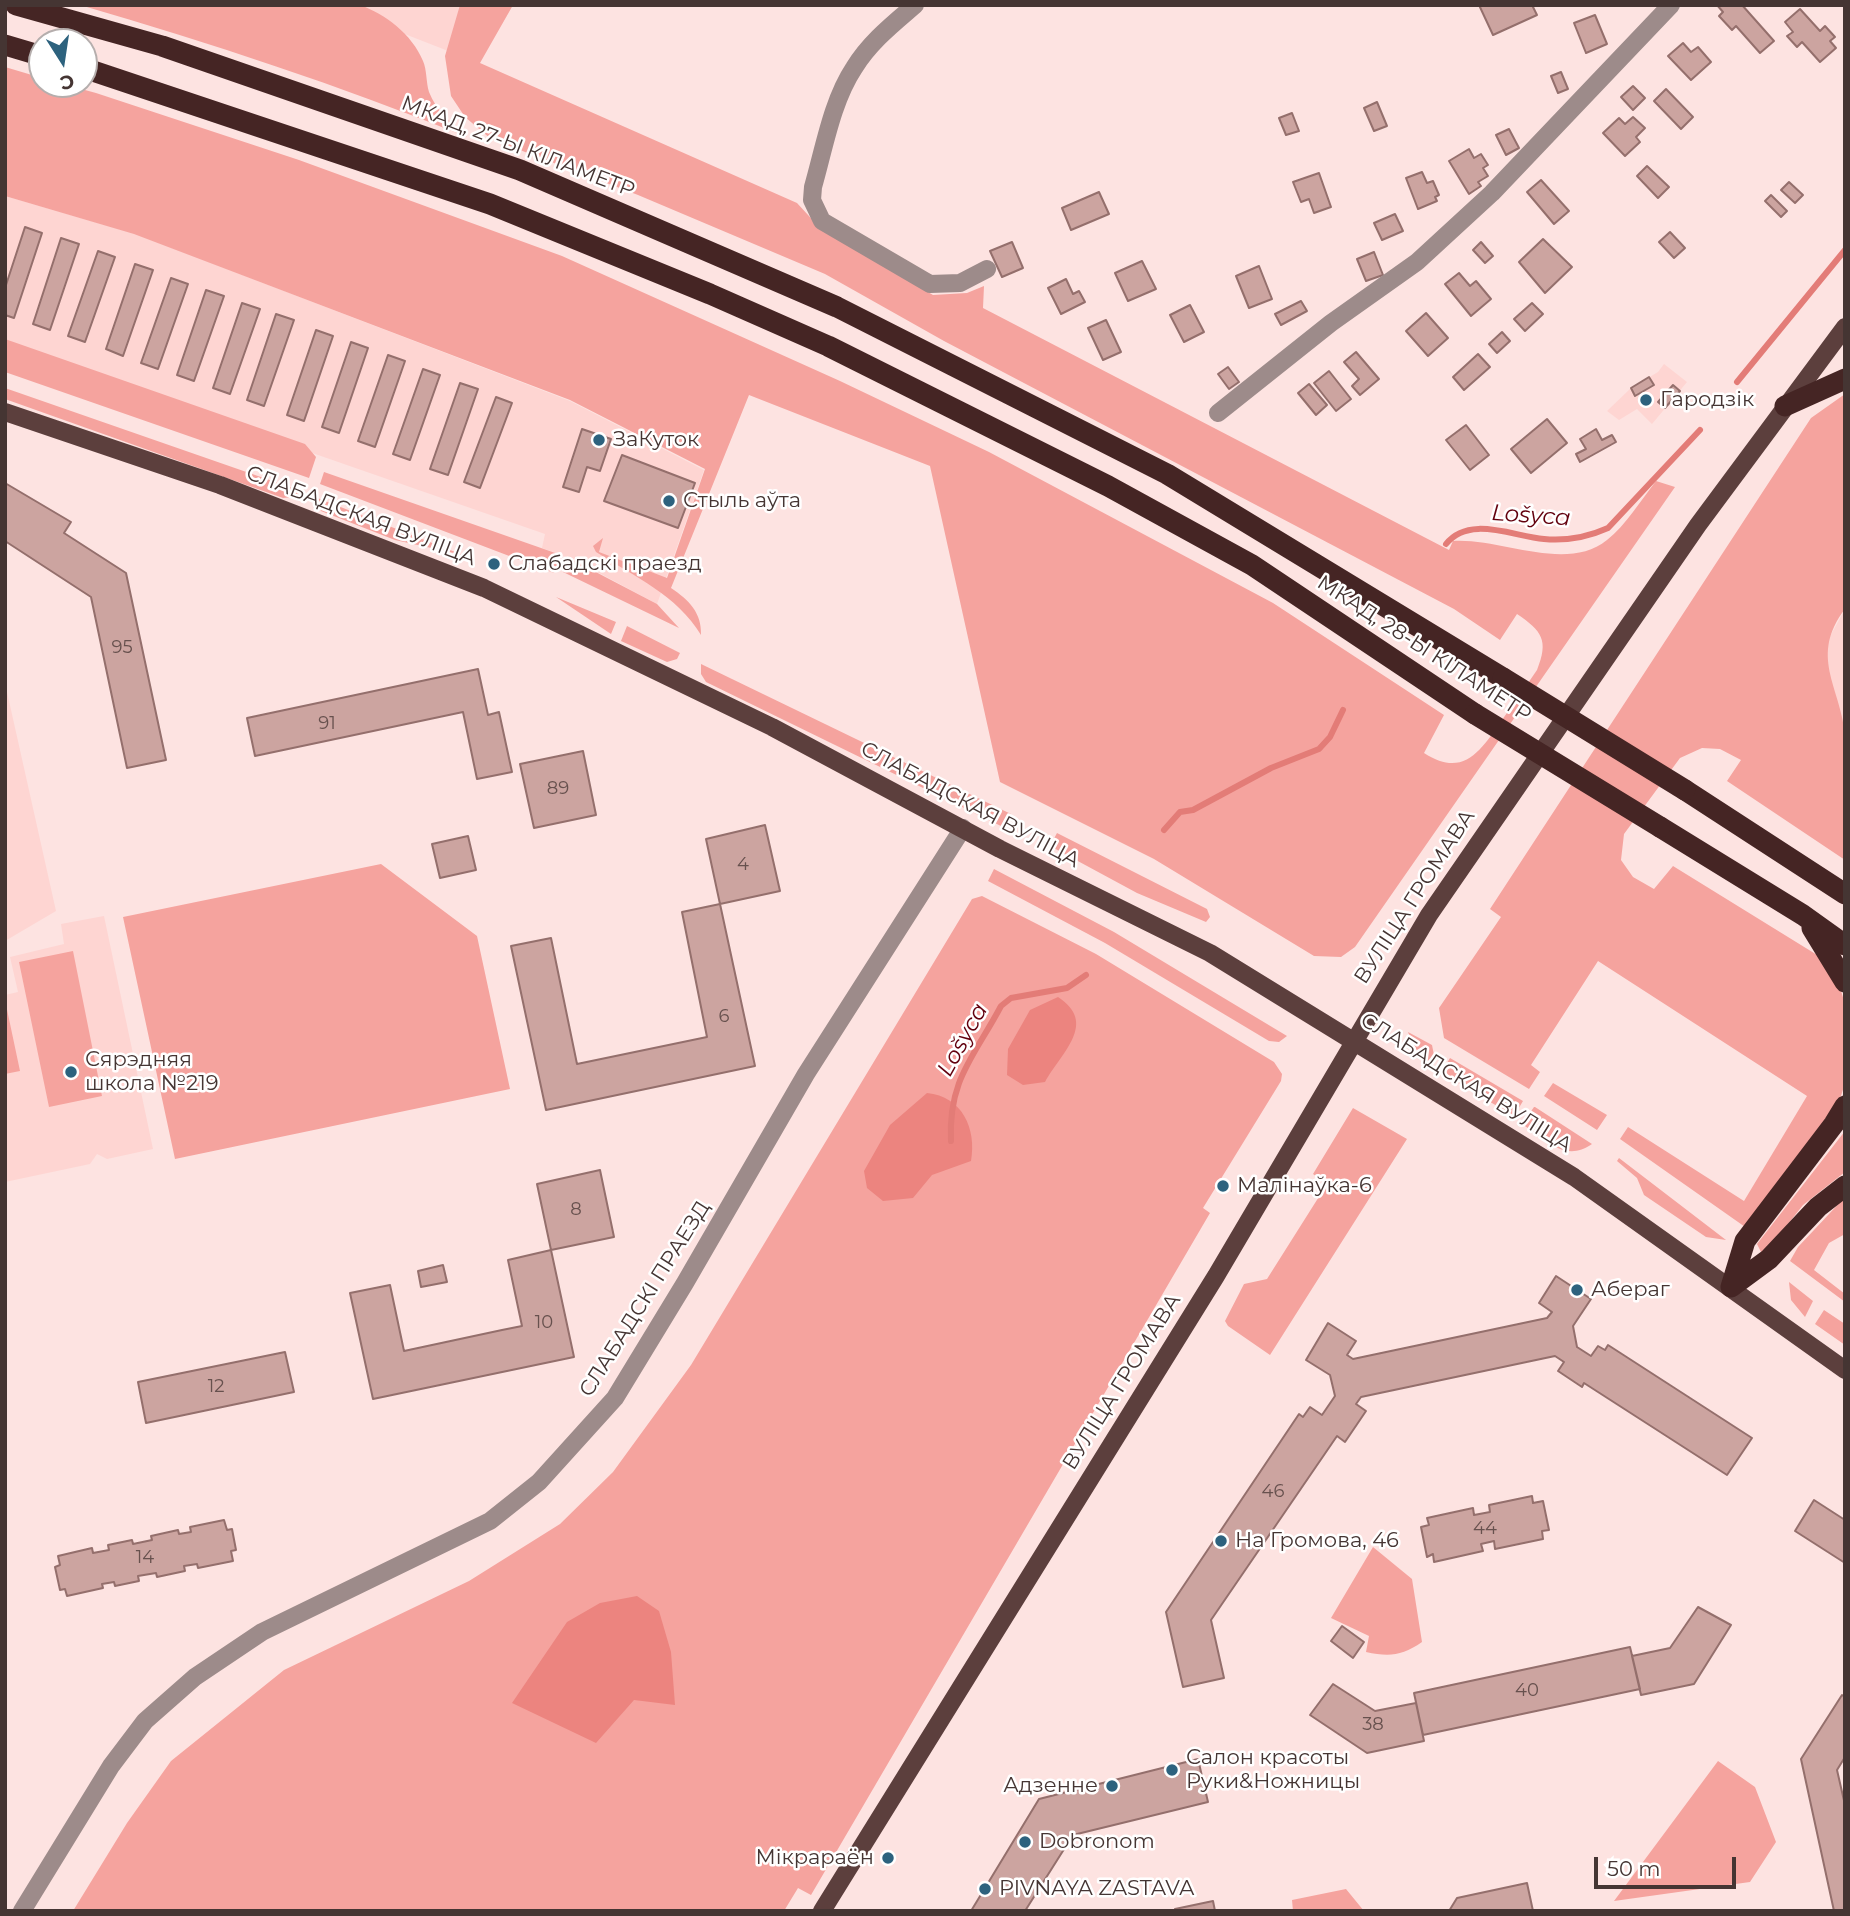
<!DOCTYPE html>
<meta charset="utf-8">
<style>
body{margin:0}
#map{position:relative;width:1850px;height:1916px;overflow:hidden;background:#fde3e1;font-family:Montserrat,sans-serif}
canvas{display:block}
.frame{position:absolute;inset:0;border:7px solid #453533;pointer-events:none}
.north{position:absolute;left:28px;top:28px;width:70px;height:70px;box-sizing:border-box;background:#fff;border:2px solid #b5aead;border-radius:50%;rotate:168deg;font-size:19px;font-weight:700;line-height:28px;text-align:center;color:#453533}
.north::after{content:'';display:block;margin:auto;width:24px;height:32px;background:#2d627e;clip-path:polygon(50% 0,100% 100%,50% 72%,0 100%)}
.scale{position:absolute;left:1594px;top:1857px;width:142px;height:32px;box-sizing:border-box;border:4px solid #453533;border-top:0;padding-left:9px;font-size:21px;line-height:24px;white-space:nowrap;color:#453533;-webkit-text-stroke:5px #fff;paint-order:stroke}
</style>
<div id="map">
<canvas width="1850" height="1916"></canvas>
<div class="frame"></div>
<div class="north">С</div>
<div class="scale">50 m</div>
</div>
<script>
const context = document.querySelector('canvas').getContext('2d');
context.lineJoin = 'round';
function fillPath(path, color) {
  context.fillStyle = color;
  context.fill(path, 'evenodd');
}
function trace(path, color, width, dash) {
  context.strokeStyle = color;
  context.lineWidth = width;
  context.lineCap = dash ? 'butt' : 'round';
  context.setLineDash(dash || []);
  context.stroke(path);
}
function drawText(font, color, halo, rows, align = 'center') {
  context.font = font + ' Montserrat,sans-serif';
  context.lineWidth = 5;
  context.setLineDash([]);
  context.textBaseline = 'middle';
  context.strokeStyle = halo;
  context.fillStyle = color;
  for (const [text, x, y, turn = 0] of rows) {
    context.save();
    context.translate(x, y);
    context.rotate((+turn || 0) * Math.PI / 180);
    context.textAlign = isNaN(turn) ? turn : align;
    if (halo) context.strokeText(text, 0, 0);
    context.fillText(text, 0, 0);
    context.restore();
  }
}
fillPath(new Path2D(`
 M 314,5 L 513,5 L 479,63 L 379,24 Z
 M 5,196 L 136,234 L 570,401 L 704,470 L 657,604 L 575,560 L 542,548 L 545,534 L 5,346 Z
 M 1664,364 L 1687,382 L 1652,424 L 1637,409 L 1619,420 L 1607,411 L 1631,388 L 1658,372 Z
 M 1845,609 L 1845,732 L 1826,663 L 1828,640 Z
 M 5,683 L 56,911 L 5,941 Z
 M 104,916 L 153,1149 L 107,1159 L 97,1154 L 90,1164 L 5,1182 L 5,995 L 18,992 L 10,957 L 64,944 L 61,924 Z`), '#fed5d2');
fillPath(new Path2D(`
 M 80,5 L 360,5 C 385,14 412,34 423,61 C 427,70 426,82 429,92 C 436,111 453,124 467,137 C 341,86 211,43 80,5 Z
 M 460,5 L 513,5 L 480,63 L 797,203 L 820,228 L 933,295 L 967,293 L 984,286 L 983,308 L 1449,550 L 1453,541 C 1502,538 1566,573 1607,540 C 1626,525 1641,500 1656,481 L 1675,487 L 1355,947 L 1341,957 L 1314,956 L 1154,859 L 1000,782 L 930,466 L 749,395 L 671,588 C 689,600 702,613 701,635 C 677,595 635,577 596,552 L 593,546 L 603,538 L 599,552 L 667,578 L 705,469 L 570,400 L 134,234 L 5,196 L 5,67 L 42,78 L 42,84 L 63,84 L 96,93 L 299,160 L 562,256 L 840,381 L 989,452 L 1273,603 L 1444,715 L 1424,753 C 1464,779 1481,750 1502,720 C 1514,703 1526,686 1537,670 C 1549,640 1542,631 1517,614 L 1500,640 L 1454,609 L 944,341 L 825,274 L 638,195 L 491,139 L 465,117 L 451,96 L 445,56 Z
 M 5,339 L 305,444 L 316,457 L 309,478 L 5,372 Z
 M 5,388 L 301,491 L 292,497 L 283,498 L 5,399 Z
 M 1845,394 L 1845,609 C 1809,656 1840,686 1845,734 C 1849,775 1845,818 1845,860 L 1727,781 L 1741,760 L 1720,749 L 1702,748 L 1680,758 L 1624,834 L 1621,860 L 1633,877 L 1654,889 L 1673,866 L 1822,958 L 1839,984 L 1845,1004 L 1845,1083 L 1841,1096 L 1829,1119 L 1748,1229 L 1620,1139 L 1628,1127 L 1744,1201 L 1807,1096 L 1598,961 L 1531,1065 L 1540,1072 L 1529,1089 L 1444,1038 L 1439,1008 L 1501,917 L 1490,909 L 1811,418 Z
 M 324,472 L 561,555 L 554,573 L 320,484 Z
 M 315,497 L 463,555 L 395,540 L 321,511 Z
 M 567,557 L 657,604 L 679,628 L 563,572 Z
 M 556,597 L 616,622 L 611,634 Z
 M 627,626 L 680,653 L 677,659 L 667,662 L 621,641 Z
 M 701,664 L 1011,814 L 1003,827 L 706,682 L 701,674 Z
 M 1057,833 L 1207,909 L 1210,917 L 1206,922 L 1137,893 L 1050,846 Z
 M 381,864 L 477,936 L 510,1089 L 175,1159 L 123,917 Z
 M 994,869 L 1114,932 L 1287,1036 L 1279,1042 L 1269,1041 L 1105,943 L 988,881 Z
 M 982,896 L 1096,954 L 1274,1062 L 1282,1074 L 1281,1081 L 1203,1208 L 1210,1213 L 811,1895 L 798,1888 L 784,1911 L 73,1911 L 127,1823 L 171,1761 L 284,1670 L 469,1581 L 560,1524 L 613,1472 L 691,1365 L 972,899 Z
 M 73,951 L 102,1096 L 49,1107 L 19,962 Z
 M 5,1000 L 20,1071 L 5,1074 Z
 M 1408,1032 L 1432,1045 L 1434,1055 L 1429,1063 L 1414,1047 Z
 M 1450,1058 L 1523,1101 L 1514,1116 L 1441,1073 Z
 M 1553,1083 L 1607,1115 L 1597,1130 L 1544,1096 Z
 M 1534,1107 L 1535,1107 L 1592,1144 C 1565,1163 1546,1140 1522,1124 Z
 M 1353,1108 L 1407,1139 L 1270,1355 L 1228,1326 L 1225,1321 L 1244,1284 L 1267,1279 L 1327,1184 L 1313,1174 Z
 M 1845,1131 L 1845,1172 L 1803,1205 L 1766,1252 L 1761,1252 L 1757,1244 Z
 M 1619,1158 L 1726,1240 L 1706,1237 L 1644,1195 L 1637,1178 L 1617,1161 Z
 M 1845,1197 L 1845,1234 L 1829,1243 L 1814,1270 L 1845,1294 L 1845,1302 L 1790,1261 L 1798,1247 Z
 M 1789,1282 L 1813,1301 L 1805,1317 L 1791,1300 Z
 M 1824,1310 L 1845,1324 L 1845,1345 L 1815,1324 Z
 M 1373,1547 L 1412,1579 L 1422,1642 C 1402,1656 1389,1657 1366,1652 L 1369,1636 L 1331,1618 Z
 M 1718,1761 L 1755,1787 L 1776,1842 L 1750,1882 L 1614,1901 Z
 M 1346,1889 L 1364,1911 L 1293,1911 L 1292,1900 Z`), '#f5a39e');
fillPath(new Path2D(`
 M 1058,997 C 1098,1023 1062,1052 1045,1082 L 1023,1085 L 1007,1075 L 1008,1049 L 1030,1010 Z
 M 927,1093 C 962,1096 977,1129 971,1161 L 932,1175 L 913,1198 L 883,1201 L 867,1188 L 864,1171 L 890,1125 Z
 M 637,1596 L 659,1611 L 671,1652 L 675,1705 L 634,1700 L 596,1743 L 512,1703 L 567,1622 L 600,1603 Z`), '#ec847f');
trace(new Path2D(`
 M 1737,382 L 1845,250
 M 1446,544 C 1469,515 1512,536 1544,539 C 1566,541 1588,537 1608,528 L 1700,430
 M 1164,830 L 1180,812 L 1193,810 L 1271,768 L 1319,749 L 1330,737 L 1343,710
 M 951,1141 C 948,1080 974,1057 1001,1006 L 1011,998 L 1067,988 L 1086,975`), '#e37c77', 6);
const building = new Path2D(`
 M 1479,5 L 1532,5 L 1537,15 L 1493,35 Z
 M 1717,5 L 1742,5 L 1774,41 L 1760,53 L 1736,26 L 1732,30 L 1719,16 L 1723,12 Z
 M 1800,9 L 1820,31 L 1825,26 L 1835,37 L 1830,41 L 1836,48 L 1820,62 L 1802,42 L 1797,47 L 1787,36 L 1793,32 L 1785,22 Z
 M 1595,15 L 1607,44 L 1586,53 L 1574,23 Z
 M 1683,43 L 1691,52 L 1698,47 L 1711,62 L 1691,80 L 1668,56 Z
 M 1561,72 L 1568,89 L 1558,93 L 1551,76 Z
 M 1633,86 L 1645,98 L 1633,110 L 1621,97 Z
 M 1666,89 L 1693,117 L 1681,129 L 1654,101 Z
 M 1377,102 L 1387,126 L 1374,131 L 1364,108 Z
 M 1292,113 L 1299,131 L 1286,135 L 1279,118 Z
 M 1633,117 L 1645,128 L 1636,137 L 1640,142 L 1625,156 L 1603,133 L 1619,118 L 1625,124 Z
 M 1509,129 L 1519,148 L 1506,155 L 1496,135 Z
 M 1469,149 L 1474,158 L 1481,154 L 1488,165 L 1483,168 L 1488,176 L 1478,182 L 1481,186 L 1469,194 L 1449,161 Z
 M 1647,166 L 1669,187 L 1658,198 L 1637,176 Z
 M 1422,172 L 1427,183 L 1433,181 L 1439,195 L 1435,197 L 1437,201 L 1418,209 L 1406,178 Z
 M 1319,173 L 1331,207 L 1314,213 L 1309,199 L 1301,202 L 1293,182 Z
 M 1541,180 L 1569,211 L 1554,224 L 1527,192 Z
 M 1789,182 L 1803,195 L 1795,203 L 1781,190 Z
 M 1099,192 L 1109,214 L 1071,230 L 1062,208 Z
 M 1771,195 L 1787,211 L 1781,217 L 1765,201 Z
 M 1395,214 L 1403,231 L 1382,240 L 1374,223 Z
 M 25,227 L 42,233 L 14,318 L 5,315 L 5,288 Z
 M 1670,232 L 1685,248 L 1674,258 L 1659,242 Z
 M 61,238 L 79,244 L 50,330 L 33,324 Z
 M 1543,239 L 1572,267 L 1545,293 L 1519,262 Z
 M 1012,242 L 1023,268 L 1002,277 L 990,251 Z
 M 1481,242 L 1493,256 L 1485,263 L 1473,250 Z
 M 98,251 L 115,257 L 85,342 L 68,336 Z
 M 1374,252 L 1383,275 L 1366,281 L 1357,259 Z
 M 1142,261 L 1156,289 L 1128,301 L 1115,273 Z
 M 135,264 L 153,270 L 123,356 L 106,349 Z
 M 1259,266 L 1272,299 L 1249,308 L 1236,276 Z
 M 1459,273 L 1470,286 L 1476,281 L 1491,299 L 1471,316 L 1445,284 Z
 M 171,278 L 188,284 L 158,369 L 141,363 Z
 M 1066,279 L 1073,294 L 1079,291 L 1085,302 L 1061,314 L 1048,288 Z
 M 206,290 L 224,296 L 194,381 L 177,375 Z
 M 1301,301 L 1307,311 L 1281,325 L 1275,314 Z
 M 242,303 L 260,309 L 230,394 L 213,388 Z
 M 1532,303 L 1543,314 L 1525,331 L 1514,319 Z
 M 1190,305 L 1204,332 L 1184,342 L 1170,315 Z
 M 1426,313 L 1448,338 L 1428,356 L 1406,331 Z
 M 276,314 L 294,320 L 264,406 L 247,400 Z
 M 1106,320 L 1121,352 L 1103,360 L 1088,328 Z
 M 316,330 L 333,336 L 304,421 L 287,415 Z
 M 1502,332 L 1510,341 L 1497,353 L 1489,344 Z
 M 351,342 L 368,348 L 339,433 L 322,427 Z
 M 1356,352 L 1379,379 L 1360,395 L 1352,386 L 1359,379 L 1344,362 Z
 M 1478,354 L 1490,367 L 1464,390 L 1453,377 Z
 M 388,355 L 405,361 L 375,447 L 358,441 Z
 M 1228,367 L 1239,382 L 1229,389 L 1218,374 Z
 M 423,369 L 440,375 L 410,460 L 393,454 Z
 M 1329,371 L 1351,399 L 1336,411 L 1314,383 Z
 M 1649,377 L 1654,385 L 1635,396 L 1631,388 Z
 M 460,383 L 478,389 L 448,475 L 430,469 Z
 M 1309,384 L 1327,405 L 1316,415 L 1298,393 Z
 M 1673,385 L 1680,391 L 1665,408 L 1658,402 Z
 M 496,397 L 512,403 L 480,488 L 464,482 Z
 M 1547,419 L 1567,443 L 1531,473 L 1511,449 Z
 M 1466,425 L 1489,455 L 1470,470 L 1446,440 Z
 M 582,429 L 611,439 L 600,471 L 587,467 L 579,492 L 563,487 Z
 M 1596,429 L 1602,440 L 1612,435 L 1616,442 L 1580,462 L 1576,454 L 1586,449 L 1580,439 Z
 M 622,455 L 695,483 L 678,528 L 604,501 Z
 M 5,483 L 71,522 L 64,533 L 126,573 L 166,760 L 127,768 L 91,597 L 5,541 Z
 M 478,669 L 488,715 L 499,712 L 512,772 L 477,779 L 463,712 L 255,756 L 247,718 Z
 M 583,751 L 596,815 L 534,828 L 520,764 Z
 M 765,825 L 780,891 L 720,904 L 706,839 Z
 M 468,836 L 476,870 L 440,878 L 432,844 Z
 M 720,904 L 755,1066 L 546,1110 L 511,946 L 551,938 L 577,1064 L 707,1037 L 682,912 Z
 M 600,1170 L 614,1237 L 551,1250 L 537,1184 Z
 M 551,1250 L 574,1357 L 373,1399 L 350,1293 L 390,1285 L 404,1351 L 502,1330 L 522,1326 L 508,1260 Z
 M 443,1265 L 447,1282 L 421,1287 L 418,1271 Z
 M 1556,1276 L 1591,1299 L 1573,1326 L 1577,1347 L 1591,1356 L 1598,1346 L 1605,1350 L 1608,1345 L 1752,1438 L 1727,1475 L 1584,1383 L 1582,1387 L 1558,1371 L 1564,1362 L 1555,1356 L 1361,1397 L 1356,1404 L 1366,1411 L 1345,1442 L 1337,1436 L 1211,1620 L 1224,1678 L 1183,1687 L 1166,1612 L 1299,1414 L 1303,1417 L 1310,1407 L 1322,1415 L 1335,1396 L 1330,1375 L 1306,1360 L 1328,1323 L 1356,1341 L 1347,1355 L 1353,1359 L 1547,1318 L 1552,1312 L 1539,1303 Z
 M 285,1352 L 294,1392 L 146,1423 L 138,1382 Z
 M 1532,1496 L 1533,1503 L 1543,1501 L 1549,1530 L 1542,1531 L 1543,1539 L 1495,1549 L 1494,1541 L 1481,1544 L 1483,1551 L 1434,1562 L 1433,1554 L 1427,1557 L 1421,1527 L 1429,1525 L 1427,1518 L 1473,1508 L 1474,1515 L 1490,1512 L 1489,1505 Z
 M 1814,1500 L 1845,1520 L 1845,1563 L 1795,1531 Z
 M 224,1520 L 227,1530 L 232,1529 L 236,1550 L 231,1551 L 233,1561 L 198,1568 L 197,1564 L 184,1566 L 185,1571 L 157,1577 L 156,1573 L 138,1576 L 139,1581 L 115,1586 L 114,1582 L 102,1584 L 103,1588 L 67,1596 L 65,1589 L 60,1590 L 55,1567 L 60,1565 L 58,1556 L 92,1548 L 93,1553 L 109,1550 L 108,1545 L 132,1540 L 133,1544 L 152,1540 L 151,1536 L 178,1530 L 179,1534 L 191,1532 L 190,1527 Z
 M 1698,1607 L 1731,1625 L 1694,1684 L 1641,1695 L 1632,1656 L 1670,1648 Z
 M 1342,1626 L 1364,1642 L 1353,1658 L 1331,1641 Z
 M 1630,1647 L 1640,1689 L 1423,1735 L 1414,1693 Z
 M 1333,1684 L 1375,1711 L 1416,1703 L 1424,1741 L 1367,1753 L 1310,1715 Z
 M 1842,1695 L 1845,1697 L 1845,1757 L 1837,1770 L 1845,1805 L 1845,1911 L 1834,1911 L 1801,1759 Z
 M 1198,1759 L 1208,1802 L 1073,1835 L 1025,1911 L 971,1911 L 1039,1799 Z
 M 1527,1883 L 1533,1911 L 1449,1911 L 1457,1898 Z
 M 1213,1901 L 1215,1911 L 1175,1911 L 1175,1909 Z`);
fillPath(building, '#cca4a0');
trace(building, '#946f6c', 2);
trace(new Path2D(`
 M 915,5 C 893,24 870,42 854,68 C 832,101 824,149 813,187 L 812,200 L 822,221 L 930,284 L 960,283 L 987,269
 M 1218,413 L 1331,323 L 1417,262 L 1492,193 L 1671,5
 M 22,1911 L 111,1766 L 145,1721 L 195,1677 L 262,1632 L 490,1521 L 539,1482 L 615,1398 L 685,1283 L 806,1074 L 963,828`), '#9d8b8a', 18);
trace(new Path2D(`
 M 5,412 L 220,485 L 484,588 L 772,727 L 1000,849 L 1210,953 L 1574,1177 L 1845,1370
 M 822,1911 L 1216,1276 L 1429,915 L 1698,525 L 1845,327`), '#5c3f3d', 18);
trace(new Path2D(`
 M 16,5 L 162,46 L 520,170 L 837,307 L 1167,474 L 1503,678
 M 5,45 L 42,56
 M 84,68 L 490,204 L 710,294 L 828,346 L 1108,486 L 1252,565 L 1475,714
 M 1785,406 L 1845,379
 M 1685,790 L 1845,894
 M 1660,827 L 1803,915 L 1845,945
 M 1812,928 L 1845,982
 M 1731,1287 L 1745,1241 L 1834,1124 L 1845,1106
 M 1731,1287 L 1769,1259 L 1818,1207 L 1845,1186`), '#452524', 21);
trace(new Path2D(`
 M 1503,678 L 1685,790
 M 1475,714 L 1660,827`), '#452524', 21);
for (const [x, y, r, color] of [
 [1646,400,7,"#2d627e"],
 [599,440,7,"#2d627e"],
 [669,501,7,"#2d627e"],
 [494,564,7,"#2d627e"],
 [71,1072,7,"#2d627e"],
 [1223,1186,7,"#2d627e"],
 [1577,1290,7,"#2d627e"],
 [1221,1541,7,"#2d627e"],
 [1172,1770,7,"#2d627e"],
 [1112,1786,7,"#2d627e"],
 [1025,1842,7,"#2d627e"],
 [888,1858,7,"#2d627e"],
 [985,1889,7,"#2d627e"]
]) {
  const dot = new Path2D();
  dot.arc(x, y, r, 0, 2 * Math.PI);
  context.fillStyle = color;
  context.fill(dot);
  trace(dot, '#fff', 2.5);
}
drawText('18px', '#67514e', null, [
 ["95",122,648],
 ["91",327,724],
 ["89",558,789],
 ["4",743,865],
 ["6",724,1017],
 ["8",576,1210],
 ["10",544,1323],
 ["12",216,1387],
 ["46",1273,1492],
 ["44",1485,1529],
 ["14",145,1558],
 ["40",1527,1691],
 ["38",1373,1725]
]);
drawText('21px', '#453533', '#fff', [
 ["МКАД, 27-Ы КІЛАМЕТР",518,147,21],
 ["СЛАБАДСКАЯ ВУЛІЦА",361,516,21],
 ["МКАД, 28-Ы КІЛАМЕТР",1424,649,33],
 ["СЛАБАДСКАЯ ВУЛІЦА",970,805,28],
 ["ВУЛІЦА ГРОМАВА",1415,897,-57],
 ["СЛАБАДСКАЯ ВУЛІЦА",1466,1083,32],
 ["СЛАБАДСКІ ПРАЕЗД",645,1299,-58],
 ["ВУЛІЦА ГРОМАВА",1122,1382,-58]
]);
drawText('21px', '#453533', '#fff', [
 ["Гародзік",1660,400],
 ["ЗаКуток",613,440],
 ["Стыль аўта",683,501],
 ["Слабадскі праезд",508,564],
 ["Сярэдняя",85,1060],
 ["школа №219",85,1084],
 ["Малінаўка-6",1237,1186],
 ["Абераг",1591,1290],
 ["На Громова, 46",1235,1541],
 ["Салон красоты",1186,1758],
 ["Руки&Ножницы",1186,1782],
 ["Адзенне",1098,1786,"right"],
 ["Dobronom",1039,1842],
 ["Мікрараён",874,1858,"right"],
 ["PIVNAYA ZASTAVA",999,1889]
], 'left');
drawText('italic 23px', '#63010e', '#fff', [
 ["Lošyca",1531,516,4],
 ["Lošyca",963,1040,-61]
]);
</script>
